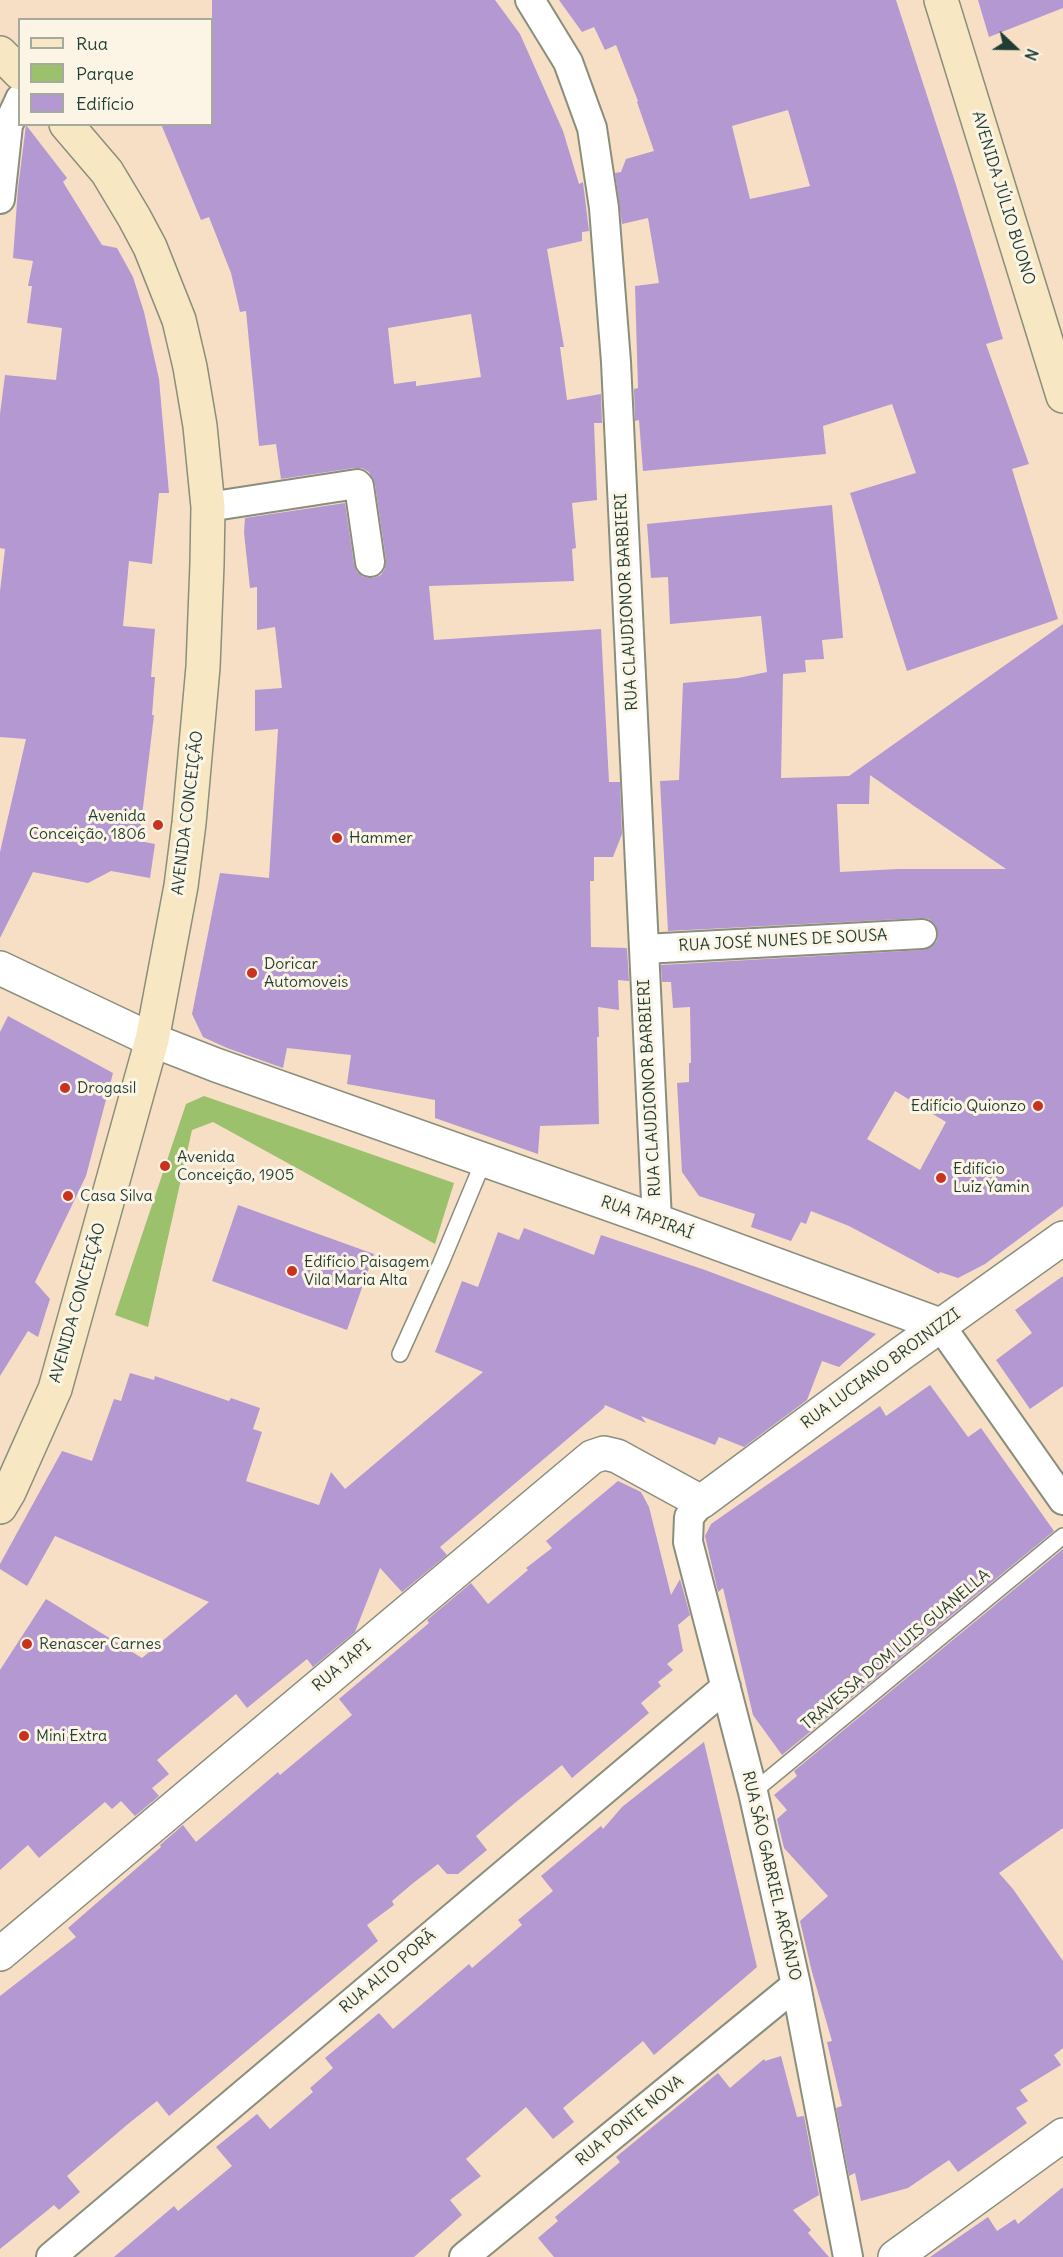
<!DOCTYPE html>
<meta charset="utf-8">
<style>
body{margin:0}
#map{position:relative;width:1063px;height:2257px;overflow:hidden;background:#f6dfc5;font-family:Delius,sans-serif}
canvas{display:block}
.legend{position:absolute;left:18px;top:18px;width:195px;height:108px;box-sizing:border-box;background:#fcf5e5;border:2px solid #a4ab9e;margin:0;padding:8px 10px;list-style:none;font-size:18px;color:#1f3d34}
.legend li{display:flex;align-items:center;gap:12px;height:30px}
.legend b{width:30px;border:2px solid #a4ab9e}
.north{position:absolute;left:985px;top:18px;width:60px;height:60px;-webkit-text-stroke:4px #fcf5e5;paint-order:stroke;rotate:112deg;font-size:16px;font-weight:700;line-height:24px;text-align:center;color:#1f3d34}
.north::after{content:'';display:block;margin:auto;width:21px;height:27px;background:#1f3d34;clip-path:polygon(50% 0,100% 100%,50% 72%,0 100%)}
</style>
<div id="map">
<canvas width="1063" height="2257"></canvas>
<ul class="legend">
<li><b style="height:8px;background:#f7e8c3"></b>Rua</li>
<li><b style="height:16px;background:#9bc16c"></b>Parque</li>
<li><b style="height:16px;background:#b498d2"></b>Edifício</li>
</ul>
<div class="north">N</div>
</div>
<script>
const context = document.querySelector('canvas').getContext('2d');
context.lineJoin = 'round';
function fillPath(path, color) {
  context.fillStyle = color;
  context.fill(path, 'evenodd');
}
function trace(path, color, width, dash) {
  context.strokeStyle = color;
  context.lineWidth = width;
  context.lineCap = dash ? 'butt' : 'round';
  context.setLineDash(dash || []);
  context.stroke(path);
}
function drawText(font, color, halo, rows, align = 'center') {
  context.font = font + ' Delius,sans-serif';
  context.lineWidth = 6;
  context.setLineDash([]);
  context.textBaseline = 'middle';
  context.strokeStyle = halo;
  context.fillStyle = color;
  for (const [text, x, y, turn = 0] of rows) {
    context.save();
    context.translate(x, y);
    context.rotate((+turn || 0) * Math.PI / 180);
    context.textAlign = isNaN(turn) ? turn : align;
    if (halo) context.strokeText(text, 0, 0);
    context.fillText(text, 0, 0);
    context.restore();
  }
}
fillPath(new Path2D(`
 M 204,1096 L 454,1183 L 435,1244 L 213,1122 L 192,1130 L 148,1327 L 115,1315 L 186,1104 Z`), '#9bc16c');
fillPath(new Path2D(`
 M 212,0 L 495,0 L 520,34 L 563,131 L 579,184 L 583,182 L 589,231 L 582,232 L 582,241 L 547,249 L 564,347 L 560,347 L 567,400 L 601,394 L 602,423 L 594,423 L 597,500 L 572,503 L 576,548 L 572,549 L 574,581 L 429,586 L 434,640 L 601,629 L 609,782 L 620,782 L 622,834 L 613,857 L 594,857 L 594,881 L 590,881 L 591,947 L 627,948 L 629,981 L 618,980 L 619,1010 L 598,1007 L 599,1037 L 597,1037 L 599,1124 L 540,1126 L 538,1154 L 435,1118 L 435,1100 L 347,1084 L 351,1055 L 287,1048 L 283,1068 L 227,1048 L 203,1037 L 192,1014 L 220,873 L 269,878 L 278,729 L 255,731 L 255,690 L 282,688 L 275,627 L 257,630 L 257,587 L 250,588 L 244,533 L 245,518 L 345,503 L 354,564 L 357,572 L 364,577 L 373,578 L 381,575 L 385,568 L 386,560 L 375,484 L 369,472 L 362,468 L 354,468 L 281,479 L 276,444 L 259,446 L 246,311 L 240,312 L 231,273 L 209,217 L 201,220 L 161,124 L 212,124 ZM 471,314 L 481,377 L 416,386 L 416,381 L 394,384 L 388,328 Z
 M 559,0 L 896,0 L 956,185 L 1003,339 L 986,344 L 1029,464 L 1012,469 L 1058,619 L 907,671 L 850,493 L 916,473 L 892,404 L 823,426 L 826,454 L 643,471 L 639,420 L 635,421 L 634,389 L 638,388 L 635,286 L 659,283 L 648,218 L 622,224 L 615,173 L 621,172 L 626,159 L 654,151 L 637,102 L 638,101 L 616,45 L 605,50 L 594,27 L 582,32 ZM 788,110 L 810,186 L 750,199 L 732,126 Z
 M 978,0 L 1063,0 L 1063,8 L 989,37 Z
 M 26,125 L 67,178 L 63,182 L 102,245 L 117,248 L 133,277 L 144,312 L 159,379 L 169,493 L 159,493 L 152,564 L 129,561 L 123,626 L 155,629 L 151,677 L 155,677 L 152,715 L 154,715 L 139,841 L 155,844 L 150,878 L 111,871 L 88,883 L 33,872 L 0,938 L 0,852 L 26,739 L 0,737 L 0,591 L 5,549 L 0,548 L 0,414 L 5,375 L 56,380 L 62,328 L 27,323 L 32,286 L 28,286 L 33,261 L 13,258 L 18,188 Z
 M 832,505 L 843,638 L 822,640 L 824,659 L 805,660 L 806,672 L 783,674 L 781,778 L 849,776 L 1063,624 L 1063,1206 L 985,1264 L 958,1278 L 940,1272 L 939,1274 L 849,1226 L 811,1211 L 806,1224 L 801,1222 L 791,1241 L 751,1227 L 755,1214 L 699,1196 L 682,1172 L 677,1083 L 689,1082 L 689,1063 L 691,1063 L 690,1007 L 673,1008 L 671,982 L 662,982 L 661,965 L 923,950 L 931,947 L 937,941 L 938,933 L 935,925 L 929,919 L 921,918 L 668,931 L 660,781 L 679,780 L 683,683 L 738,678 L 767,672 L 761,616 L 670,624 L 668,577 L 651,578 L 647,524 ZM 870,775 L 914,806 L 1006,869 L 898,869 L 840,872 L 837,804 L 869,804 ZM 895,1091 L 946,1122 L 920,1170 L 867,1139 Z
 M 8,1016 L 113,1073 L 86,1176 L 35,1282 L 50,1299 L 38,1337 L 28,1331 L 0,1376 L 0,1032 Z
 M 238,1205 L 374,1254 L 347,1330 L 212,1281 Z
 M 524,1228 L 594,1255 L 601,1235 L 705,1270 L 876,1334 L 839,1367 L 822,1361 L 807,1400 L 744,1447 L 719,1437 L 715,1445 L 641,1416 L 646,1423 L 605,1405 L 604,1408 L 440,1547 L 447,1555 L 402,1592 L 380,1568 L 355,1632 L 313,1667 L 307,1659 L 247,1708 L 236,1694 L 157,1760 L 169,1774 L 152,1788 L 159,1796 L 135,1816 L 121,1801 L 112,1809 L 105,1802 L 39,1858 L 28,1845 L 0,1870 L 0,1670 L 46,1599 L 142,1658 L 209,1602 L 55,1536 L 27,1586 L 0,1569 L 0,1564 L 62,1451 L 92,1461 L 114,1399 L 121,1401 L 130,1373 L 154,1380 L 155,1376 L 229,1401 L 231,1398 L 260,1408 L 253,1429 L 262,1432 L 246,1481 L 319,1505 L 331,1472 L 345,1489 L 483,1372 L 435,1352 L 462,1281 L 478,1287 L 498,1232 L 519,1240 Z
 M 1063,1276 L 1063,1386 L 1030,1409 L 996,1360 L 1032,1333 L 1015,1310 Z
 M 930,1385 L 968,1437 L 981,1428 L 1054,1531 L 782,1755 L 753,1715 L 723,1588 L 718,1592 L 705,1536 L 711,1524 L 880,1406 L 886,1416 Z
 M 618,1481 L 641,1492 L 649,1507 L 671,1595 L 680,1579 L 690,1615 L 678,1625 L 683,1651 L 667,1664 L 673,1670 L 658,1682 L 661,1686 L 641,1703 L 649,1713 L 572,1778 L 562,1765 L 516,1802 L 476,1836 L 487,1850 L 458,1874 L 447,1874 L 438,1864 L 412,1884 L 392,1901 L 394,1905 L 367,1925 L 378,1941 L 169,2116 L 157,2101 L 128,2124 L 67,2176 L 80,2192 L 59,2210 L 54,2205 L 0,2249 L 0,1996 L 76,1937 L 68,1928 L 161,1847 L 160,1845 L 183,1825 L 196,1842 L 278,1772 L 280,1775 L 352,1715 L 339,1699 L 429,1623 L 427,1620 L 471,1583 L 488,1604 L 528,1570 L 526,1568 L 552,1548 L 546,1541 Z
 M 1063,1549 L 1063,1828 L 999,1873 L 1013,1889 L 1063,1961 L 1063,2048 L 1054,2055 L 1061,2065 L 1020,2090 L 1028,2101 L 1016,2108 L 1027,2123 L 958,2172 L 949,2160 L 908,2188 L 861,2201 L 855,2173 L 849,2176 L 836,2108 L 842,2106 L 827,2042 L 832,2041 L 812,1972 L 800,1921 L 828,1896 L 784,1848 L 777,1819 L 787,1810 L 774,1795 L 797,1776 L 794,1771 Z
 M 704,1742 L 757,1967 L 742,1980 L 654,2055 L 643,2041 L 563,2108 L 574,2122 L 553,2139 L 526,2107 L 466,2159 L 481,2176 L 450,2200 L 462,2215 L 414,2257 L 114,2257 L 174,2206 L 178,2211 L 232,2166 L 216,2147 L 257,2114 L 270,2129 L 313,2092 L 310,2088 L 333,2068 L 325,2058 L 379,2013 L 393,2029 L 469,1964 L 472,1968 L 522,1925 L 518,1920 L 553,1891 L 541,1876 L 601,1826 L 603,1829 L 622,1807 Z
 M 781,2056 L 797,2117 L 804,2116 L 819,2195 L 793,2210 L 811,2230 L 808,2233 L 829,2257 L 554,2257 L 538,2238 L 558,2221 L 555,2217 L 620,2162 L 616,2157 L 718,2073 L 730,2088 L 764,2059 L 765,2061 Z
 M 1063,2187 L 1063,2257 L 930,2257 L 988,2217 L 997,2231 L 1015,2219 L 1018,2224 Z`), '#b498d2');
const service = new Path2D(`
 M 400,1354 L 441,1263 L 484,1160
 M 753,1792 L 1063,1536`);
const minor = new Path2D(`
 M 530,0 L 568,62 L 592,128 L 604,208 L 616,362 L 657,1221
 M 0,199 L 8,125 L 20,99
 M 208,507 L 357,484 L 359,486 L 370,562
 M 644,949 L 922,934
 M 940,1325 L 1063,1500
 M 701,1502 L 689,1517 L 688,1542 L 753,1792 L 796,1985 L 848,2257
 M 51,2257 L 726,1687
 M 464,2257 L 796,1985`);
const tertiary = new Path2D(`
 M 0,968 L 152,1040 L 216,1065 L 657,1221 L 940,1325
 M 0,1954 L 592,1457 L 604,1453 L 617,1456 L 701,1502 L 902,1353 L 1063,1238
 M 895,2257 L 1063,2135`);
const secondary = new Path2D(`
 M 941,0 L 1063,396
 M 0,53 L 20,73
 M 0,1507 L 9,1492 L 55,1389 L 152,1040 L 181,886 L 189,823 L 203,667 L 207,564 L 208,507 L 200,426 L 190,367 L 179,320 L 150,247 L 134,217 L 107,172 L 66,124`);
trace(service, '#8a8e7c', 18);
trace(minor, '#8a8e7c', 32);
trace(tertiary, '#8a8e7c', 36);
trace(secondary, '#8a8e7c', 36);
trace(service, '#fff', 15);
trace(minor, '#fff', 28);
trace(tertiary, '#fff', 33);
trace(secondary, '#f7e8c3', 33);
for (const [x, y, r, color] of [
 [158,825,6,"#c8321e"],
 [337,838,6,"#c8321e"],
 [252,973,6,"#c8321e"],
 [65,1088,6,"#c8321e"],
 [1038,1106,6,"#c8321e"],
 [165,1166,6,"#c8321e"],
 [941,1178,6,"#c8321e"],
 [68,1196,6,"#c8321e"],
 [292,1271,6,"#c8321e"],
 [27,1644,6,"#c8321e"],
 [24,1736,6,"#c8321e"]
]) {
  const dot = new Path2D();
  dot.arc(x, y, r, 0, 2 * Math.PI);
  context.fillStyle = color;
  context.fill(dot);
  trace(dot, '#fcf5e5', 2);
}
drawText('16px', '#1f3d34', '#fcf5e5', [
 ["AVENIDA JÚLIO BUONO",1003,198,73],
 ["RUA CLAUDIONOR BARBIERI",627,602,-93],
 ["AVENIDA CONCEIÇÃO",188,813,-83],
 ["RUA JOSÉ NUNES DE SOUSA",783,941,-3],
 ["RUA CLAUDIONOR BARBIERI",650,1088,-93],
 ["RUA TAPIRAÍ",647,1218,20],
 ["AVENIDA CONCEIÇÃO",78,1303,-74],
 ["RUA LUCIANO BROINIZZI",881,1369,-36],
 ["TRAVESSA DOM LUIS GUANELLA",896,1650,-40],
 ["RUA JAPI",342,1666,-40],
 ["RUA SÃO GABRIEL ARCÂNJO",771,1876,77],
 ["RUA ALTO PORÃ",388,1972,-40],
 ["RUA PONTE NOVA",630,2121,-39]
]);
drawText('16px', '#1f3d34', '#fcf5e5', [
 ["Avenida",146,816,"right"],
 ["Conceição, 1806",146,834,"right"],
 ["Hammer",349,838],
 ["Doricar",264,964],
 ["Automoveis",264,982],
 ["Drogasil",77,1088],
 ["Edifício Quionzo",1026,1106,"right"],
 ["Avenida",177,1157],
 ["Conceição, 1905",177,1175],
 ["Edifício",953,1169],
 ["Luíz Yamin",953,1187],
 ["Casa Silva",80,1196],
 ["Edifício Paisagem",304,1262],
 ["Vila Maria Alta",304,1280],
 ["Renascer Carnes",39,1644],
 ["Mini Extra",36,1736]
], 'left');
</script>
